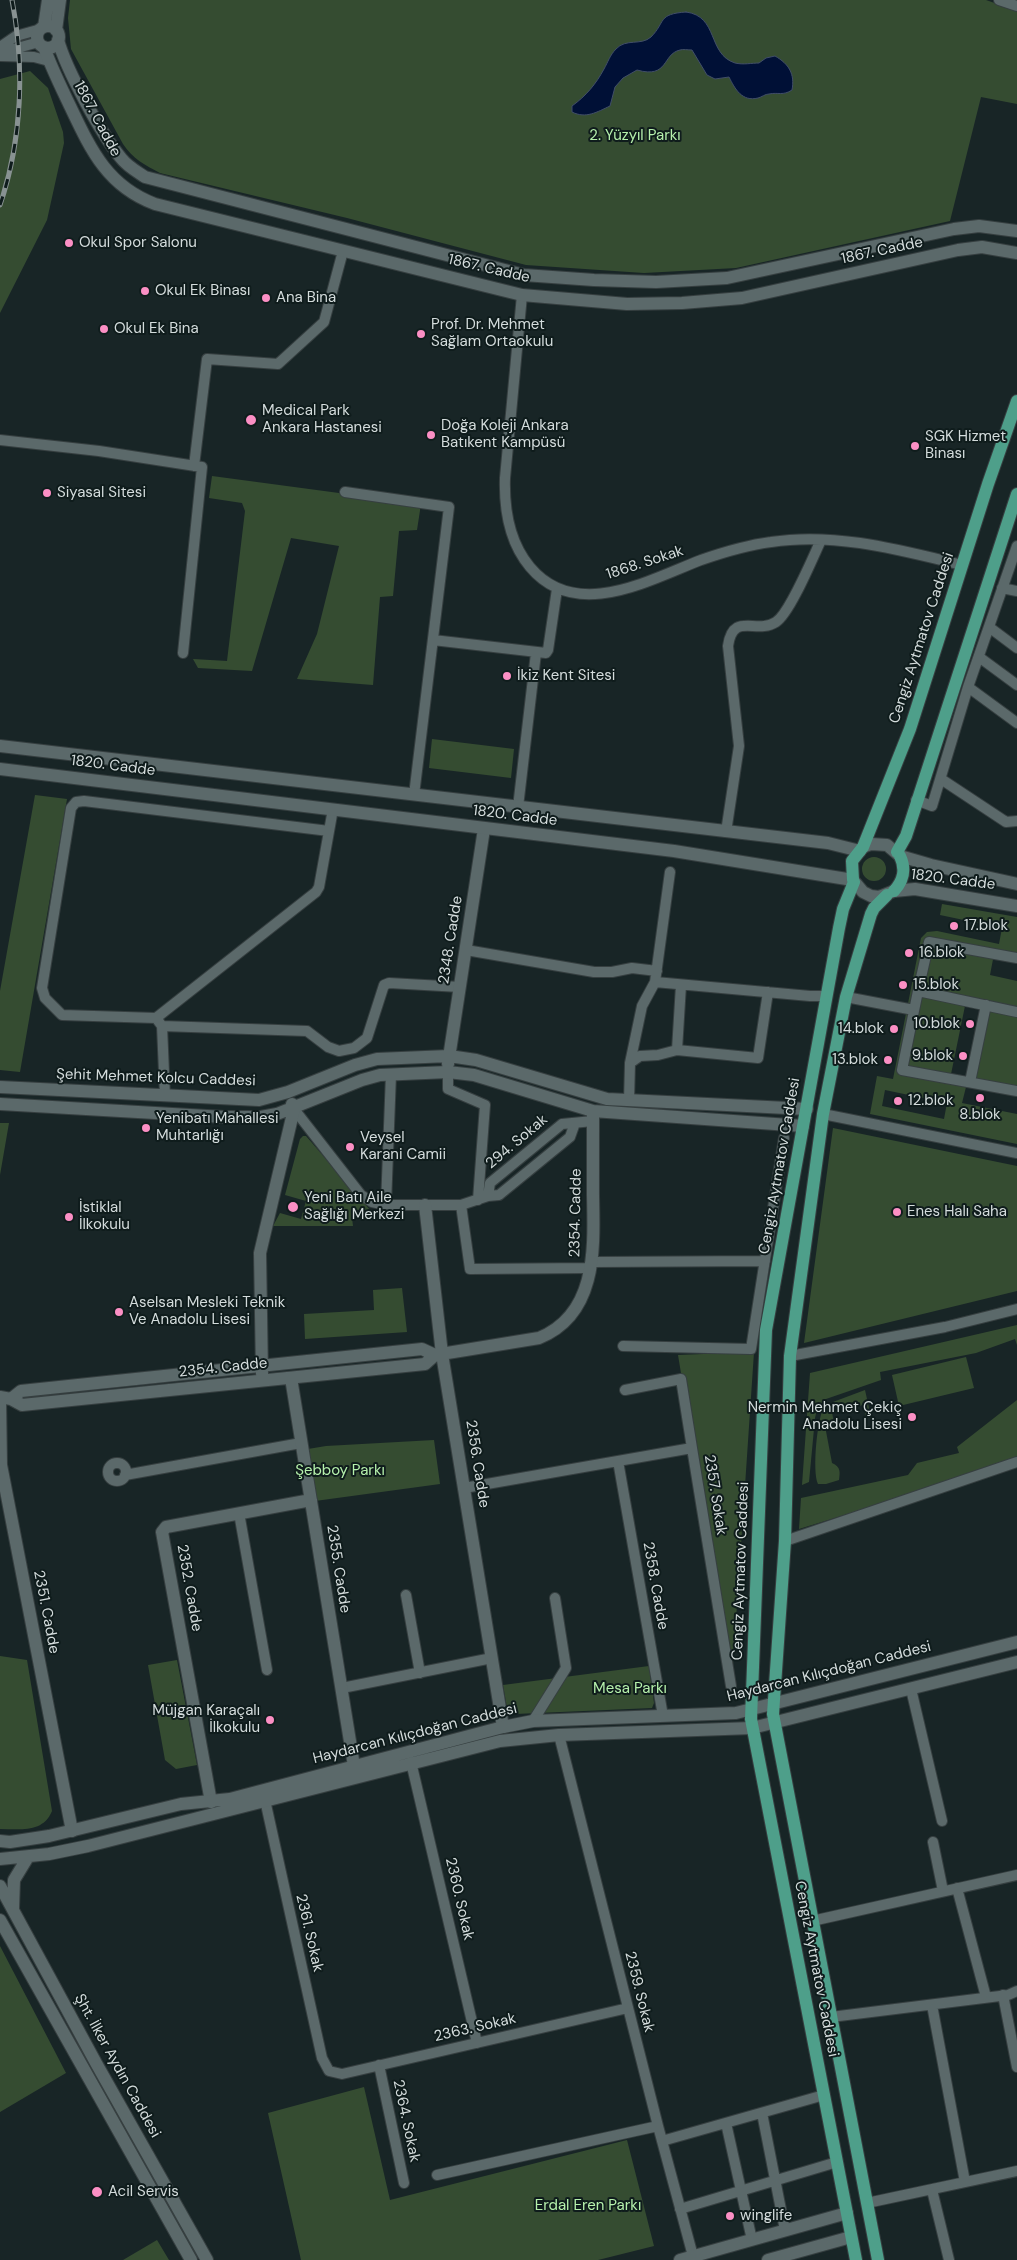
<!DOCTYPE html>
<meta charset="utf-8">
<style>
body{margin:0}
canvas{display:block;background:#182526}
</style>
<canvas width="1017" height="2260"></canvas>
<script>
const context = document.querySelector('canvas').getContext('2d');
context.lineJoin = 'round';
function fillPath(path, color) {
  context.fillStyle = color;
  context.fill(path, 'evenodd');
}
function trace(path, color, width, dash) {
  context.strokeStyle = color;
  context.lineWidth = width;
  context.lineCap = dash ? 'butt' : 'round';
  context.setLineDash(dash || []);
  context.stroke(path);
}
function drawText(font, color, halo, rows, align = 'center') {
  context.font = font + ' "DM Sans",sans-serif';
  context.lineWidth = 4;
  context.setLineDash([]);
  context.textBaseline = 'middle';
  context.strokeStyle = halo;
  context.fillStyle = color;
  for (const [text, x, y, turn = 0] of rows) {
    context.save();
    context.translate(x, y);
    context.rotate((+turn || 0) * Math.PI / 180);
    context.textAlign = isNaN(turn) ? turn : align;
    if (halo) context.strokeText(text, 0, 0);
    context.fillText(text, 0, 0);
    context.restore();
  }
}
fillPath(new Path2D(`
 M 70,0 L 986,0 L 1017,11 L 1017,104 L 981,97 L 950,221 L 736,268 L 644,273 L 526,265 L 347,218 L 160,173 C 145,165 133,159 123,144 L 71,49 L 68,18 Z
 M 30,71 L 48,88 L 63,132 L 64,143 L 47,220 L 0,313 L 0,79 Z
 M 212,476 L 421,504 L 417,530 L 399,531 L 393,596 L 380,597 L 373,685 L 297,679 L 317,634 L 339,546 L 291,538 L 252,671 L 198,668 L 193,659 L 227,661 L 245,511 L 242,503 L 209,498 Z
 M 432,739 L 514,749 L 511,778 L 429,768 Z
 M 35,795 L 67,799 L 20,1072 L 0,1070 L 0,991 Z
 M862 869a12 12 0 1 1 24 0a12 12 0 1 1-24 0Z
 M 942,904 L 1017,917 L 1017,956 L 994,954 L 990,975 L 1017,981 L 1017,1091 L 982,1085 L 981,1090 L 966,1087 L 962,1103 L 1017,1114 L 1017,1144 L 870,1114 L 877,1076 L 893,1079 L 921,938 L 927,932 L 937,931 L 999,944 L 1002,928 L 940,915 ZM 966,1001 L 986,1005 L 970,1082 L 950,1079 ZM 885,1090 L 947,1103 L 944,1119 L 882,1106 Z
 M 0,1123 L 9,1123 L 0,1175 Z
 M 833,1128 L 1017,1166 L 1017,1291 L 804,1343 Z
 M 303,1136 L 306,1136 L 370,1210 L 351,1210 L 353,1226 L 273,1226 L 280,1213 L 301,1219 L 306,1201 L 285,1195 L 300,1139 Z
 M 402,1288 L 407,1332 L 305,1339 L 304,1314 L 374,1310 L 373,1290 Z
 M 1017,1325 L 1017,1345 L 1015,1339 L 976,1353 L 880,1372 L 881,1380 L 826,1399 L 817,1409 L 815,1418 L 809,1482 L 802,1485 L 810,1373 Z
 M 754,1352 L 732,1679 L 678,1355 Z
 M 966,1357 L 974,1388 L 899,1406 L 892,1375 Z
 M 865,1390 L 871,1417 L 866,1418 L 863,1405 L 832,1412 L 834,1424 L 825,1426 L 832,1463 C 841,1467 840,1472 839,1480 L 826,1484 L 818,1484 C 812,1472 817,1416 825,1405 Z
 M 1017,1400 L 1017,1462 L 799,1529 L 801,1498 L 908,1475 L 917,1463 L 959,1453 L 957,1447 Z
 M 434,1440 L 440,1484 L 315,1501 L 308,1449 L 326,1446 Z
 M 0,1656 L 27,1660 L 52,1811 C 43,1833 21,1829 0,1829 Z
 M 177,1660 L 197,1765 L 176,1769 L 165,1760 L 148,1665 Z
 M 649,1666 L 654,1703 L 652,1708 L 515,1714 L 507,1708 L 503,1685 Z
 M 0,1946 L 66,2073 L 0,2112 Z
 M 364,2087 L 390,2200 L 627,2140 L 654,2246 L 598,2260 L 301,2260 L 268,2113 Z
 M 157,2240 L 169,2260 L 123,2260 Z`), '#354c31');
const water = new Path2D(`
 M 686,12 C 719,16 707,54 735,63 C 743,65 752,63 759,63 L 766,58 L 775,56 C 789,64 795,74 792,90 C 783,96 778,92 769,94 C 765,94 762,97 758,98 C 742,102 735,89 729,77 L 715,79 L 707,75 L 692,50 C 688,50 683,49 680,50 C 662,54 669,79 637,70 L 623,78 L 615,87 L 610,106 C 597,112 586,119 572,112 L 572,106 C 586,96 596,84 604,69 C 608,62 610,55 616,49 C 626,38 641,46 651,37 C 666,22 657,14 686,12 Z`);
fillPath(water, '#001036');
trace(water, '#404d68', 1);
const minor = new Path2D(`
 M 999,0 L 1017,6
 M 0,47 L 16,36 L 41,29
 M 3,52 L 39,42
 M 0,56 L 34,57 L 49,61
 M 522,295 L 505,478 C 504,510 509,542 530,567 C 576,622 649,580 701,560 C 724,552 748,545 771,542 C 835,532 900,550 962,565
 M 0,440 L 99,451 L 202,467 L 183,653
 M 194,466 L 207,359 L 278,364 L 324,322 L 343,251
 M 345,492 L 449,507 L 414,795
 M 1002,588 L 1017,591
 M 989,627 L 1017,648
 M 433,640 L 546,653 L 548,650 L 557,589
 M 979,657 L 1017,685
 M 968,687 L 1017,723
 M 941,779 L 1006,822 L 1017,821
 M 916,800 L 932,806 L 968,687 L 1017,546
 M 518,807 L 536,653
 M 726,832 L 739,746 L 728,646 C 733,611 756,635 776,622 C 790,613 813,557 821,540
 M 670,872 L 655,982 L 810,996 L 827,996
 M 466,950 L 594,972 L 612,972 L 632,968 L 657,971
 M 681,985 L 677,1050 L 758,1058 L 768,992
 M 918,991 L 929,942 L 1017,958
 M 846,997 L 914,1010
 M 1017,1012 L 918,991 L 902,1070 L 1017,1091
 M 156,1018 L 316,892 L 319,887 L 333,809
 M 162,1026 L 307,1031 L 328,1047 L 339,1051 L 354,1048 L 367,1038 L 384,985 L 389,983 L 460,987
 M 630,1063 L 642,1006 L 655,982
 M 448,1072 L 448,1089 L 485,1105 L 478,1200
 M 391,1074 L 386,1205 L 461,1205 L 488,1196 L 499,1195 L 570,1137 L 575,1123
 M 970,1082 L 986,1005
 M 165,1096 L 162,1026 L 156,1018 L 62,1015 L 45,998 L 42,988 L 71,808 L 76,802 L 84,801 L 329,831
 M 629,1101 L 630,1063 L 640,1056 L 658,1055 L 677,1050
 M 294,1109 L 361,1195 L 372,1202 L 386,1205
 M 823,1114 L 1017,1153
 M 488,1196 L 490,1183 L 562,1124 L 593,1121
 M 461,1205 L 470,1269 L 591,1268
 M 592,1262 L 765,1261
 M 623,1346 L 751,1349 L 784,1138
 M 790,1356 L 945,1327 L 1017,1309
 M 625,1390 L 681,1379 L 692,1448
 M 618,1461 L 663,1716
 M108 1472a9 9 0 1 1 18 0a9 9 0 1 1-18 0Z
 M 125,1475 L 301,1443
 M 464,1488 L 692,1448 L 731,1686
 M 239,1513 L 267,1670
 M 785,1541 L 1017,1462
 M 406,1595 L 420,1673
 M 342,1688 L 492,1658
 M 911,1689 L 942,1821
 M 533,1721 L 566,1668 L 555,1598
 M 559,1735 L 658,2126 L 693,2256
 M 411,1762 L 477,2043
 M 265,1800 L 322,2058 L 329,2071 L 342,2074 L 628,2008
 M 933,1842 L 943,1891
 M 957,1888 L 986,1997
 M 812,1921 L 1017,1875
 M 1003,1995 L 1017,2067
 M 932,2005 L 965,2182
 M 831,2017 L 1008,1995 L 1017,1991
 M 379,2065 L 404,2183
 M 762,2113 L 785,2230
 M 726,2123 L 752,2240
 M 662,2141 L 824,2095
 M 437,2175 L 658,2126
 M 932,2190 L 949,2260
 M 867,2203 L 1017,2171
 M 680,2209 L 837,2162`);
const tertiary = new Path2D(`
 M37 37a11 11 0 1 1 22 0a11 11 0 1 1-22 0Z
 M 44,27 L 48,0
 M 56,30 L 60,0
 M 58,40 C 66,69 101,134 121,158 C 127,166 136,171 145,177 L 524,275 L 594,280 L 656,282 L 727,278 L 954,229 L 979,226 L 1017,231
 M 44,47 C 51,67 61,87 70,106 C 91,150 107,186 155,204 L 522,295 L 627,304 L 682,303 L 742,298 L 958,250 L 982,247 L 1017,253
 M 448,1064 L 484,829
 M 0,1087 L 259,1100 L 288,1092 L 355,1065 L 377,1059 L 449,1056 L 476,1060 L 607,1099 L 807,1109
 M 0,1104 L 224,1117 L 261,1117 L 277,1114 L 362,1080 L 380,1075 L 448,1072 L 474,1075 L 593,1111 L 803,1126
 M 425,1205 L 442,1354 L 503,1727
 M 262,1374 L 260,1253 L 294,1109 L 292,1104
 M 291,1378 L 354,1766
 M 0,1397 L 11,1399 L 22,1405 L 425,1364 L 435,1355 L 539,1338 C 598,1314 594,1247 593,1195 C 593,1167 593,1139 593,1111
 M 0,1397 L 1,1465 L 72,1831
 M 11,1399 L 21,1391 L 422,1349 L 435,1355
 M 211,1802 L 162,1532 L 166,1527 L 311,1500`);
const secondary = new Path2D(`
 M 0,746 L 828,843 L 860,851
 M 0,769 L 674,851 L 853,880 L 863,892 L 871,896 L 879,897 L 894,891 L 915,889 L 1017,906
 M 863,847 L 871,844 L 887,845 L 900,856 L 931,865 L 1017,884
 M 0,1841 L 10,1842 L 49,1836 L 181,1804 L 230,1799 L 503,1727 L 533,1721 L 736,1713 L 1017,1642
 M 0,1859 L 49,1854 L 88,1846 L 500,1741 L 559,1735 L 752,1728 L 1017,1662
 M 0,1886 L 96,2063 L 207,2260
 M 13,1909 L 14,1880 L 28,1857
 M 0,1920 L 191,2260
 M 680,2260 L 847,2213
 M 768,2260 L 851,2237`);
const primary = new Path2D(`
 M 897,852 L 906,836 L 1017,494
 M 853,880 L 852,861 L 863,847 L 910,729 L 988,484 L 1017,401
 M 854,882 L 843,909 L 839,928 L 766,1330 L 751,1719 L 856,2260
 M 894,891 C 904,880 906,869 900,856
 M 878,2260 L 773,1714 L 785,1541 L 790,1356 L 823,1114 L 846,997 L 871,914 L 874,908 L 887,895`);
trace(minor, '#363f40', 12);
trace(tertiary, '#363f40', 14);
trace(secondary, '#363f40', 14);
trace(primary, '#363f40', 14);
trace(minor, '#5b696a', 10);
trace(tertiary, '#5b696a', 12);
trace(secondary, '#5b696a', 12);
trace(primary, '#4e9f8a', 12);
const rail = new Path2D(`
 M 0,205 C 22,140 25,67 12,0`);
trace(rail, '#889292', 5);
trace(rail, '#0f1c1c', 3, [9]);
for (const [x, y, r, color] of [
 [69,243,5,"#fb8fc4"],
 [145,291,5,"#fb8fc4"],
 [266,298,5,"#fb8fc4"],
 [104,329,5,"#fb8fc4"],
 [421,334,5,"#fb8fc4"],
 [251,420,6,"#fb8fc4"],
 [431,435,5,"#fb8fc4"],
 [915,446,5,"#fb8fc4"],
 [47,493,5,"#fb8fc4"],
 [507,676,5,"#fb8fc4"],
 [954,926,5,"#fb8fc4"],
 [909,953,5,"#fb8fc4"],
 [903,985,5,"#fb8fc4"],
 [970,1024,5,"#fb8fc4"],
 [894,1029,5,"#fb8fc4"],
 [963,1056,5,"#fb8fc4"],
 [888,1060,5,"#fb8fc4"],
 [980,1098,5,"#fb8fc4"],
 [898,1101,5,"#fb8fc4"],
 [146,1128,5,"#fb8fc4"],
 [350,1147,5,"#fb8fc4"],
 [293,1207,6,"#fb8fc4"],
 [897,1212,5,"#fb8fc4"],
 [69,1217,5,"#fb8fc4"],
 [119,1312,5,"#fb8fc4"],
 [912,1417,5,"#fb8fc4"],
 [270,1720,5,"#fb8fc4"],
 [97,2192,6,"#fb8fc4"],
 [730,2216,5,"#fb8fc4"]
]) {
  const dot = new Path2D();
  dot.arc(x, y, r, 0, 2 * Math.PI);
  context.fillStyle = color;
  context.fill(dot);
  trace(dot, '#0f1c1c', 2);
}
drawText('15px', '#d4dcdc', '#0f1c1c', [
 ["1867. Cadde",97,119,62],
 ["1867. Cadde",882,251,-12],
 ["1867. Cadde",489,269,13],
 ["1868. Sokak",645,563,-18],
 ["Cengiz Aytmatov Caddesi",922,638,-72],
 ["1820. Cadde",113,766,7],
 ["1820. Cadde",515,816,7],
 ["1820. Cadde",953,880,7],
 ["2348. Cadde",451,940,-81],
 ["Şehit Mehmet Kolcu Caddesi",156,1078,2],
 ["294. Sokak",517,1142,-40],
 ["Cengiz Aytmatov Caddesi",780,1166,-80],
 ["2354. Cadde",576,1213,-89],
 ["2354. Cadde",223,1368,-6],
 ["2356. Cadde",477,1464,81],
 ["2357. Sokak",715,1495,81],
 ["2355. Cadde",338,1569,81],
 ["Cengiz Aytmatov Caddesi",741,1571,-88],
 ["2358. Cadde",655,1586,80],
 ["2352. Cadde",189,1588,80],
 ["2351. Cadde",46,1612,79],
 ["Haydarcan Kılıçdoğan Caddesi",829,1672,-14],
 ["Haydarcan Kılıçdoğan Caddesi",415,1734,-14],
 ["2360. Sokak",459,1899,77],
 ["2361. Sokak",309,1933,77],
 ["Cengiz Aytmatov Caddesi",816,1969,79],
 ["2359. Sokak",639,1992,76],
 ["2363. Sokak",475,2028,-13],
 ["Şht. İlker Aydın Caddesi",117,2066,61],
 ["2364. Sokak",406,2121,78]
]);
drawText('15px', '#b6f1ac', '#0f1c1c', [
 ["2. Yüzyıl Parkı",635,136],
 ["Şebboy Parkı",340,1471],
 ["Mesa Parkı",630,1689],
 ["Erdal Eren Parkı",588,2206]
]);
drawText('15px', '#d4dcdc', '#0f1c1c', [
 ["Okul Spor Salonu",79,243],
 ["Okul Ek Binası",155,291],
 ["Ana Bina",276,298],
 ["Prof. Dr. Mehmet",431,325],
 ["Sağlam Ortaokulu",431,342],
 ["Okul Ek Bina",114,329],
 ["Medical Park",262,411],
 ["Ankara Hastanesi",262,428],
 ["Doğa Koleji Ankara",441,426],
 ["Batıkent Kampüsü",441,443],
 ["SGK Hizmet",925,437],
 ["Binası",925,454],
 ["Siyasal Sitesi",57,493],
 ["İkiz Kent Sitesi",517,676],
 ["17.blok",964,926],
 ["16.blok",919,953],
 ["15.blok",913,985],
 ["10.blok",960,1024,"right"],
 ["14.blok",884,1029,"right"],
 ["9.blok",953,1056,"right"],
 ["13.blok",878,1060,"right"],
 ["12.blok",908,1101],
 ["8.blok",980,1115,"center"],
 ["Yenibatı Mahallesi",156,1119],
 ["Muhtarlığı",156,1136],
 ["Veysel",360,1138],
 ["Karani Camii",360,1155],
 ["Yeni Batı Aile",304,1198],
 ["Sağlığı Merkezi",304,1215],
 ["İstiklal",79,1208],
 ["İlkokulu",79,1225],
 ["Enes Halı Saha",907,1212],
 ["Aselsan Mesleki Teknik",129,1303],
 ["Ve Anadolu Lisesi",129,1320],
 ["Nermin Mehmet Çekiç",902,1408,"right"],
 ["Anadolu Lisesi",902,1425,"right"],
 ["Müjgan Karaçalı",260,1711,"right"],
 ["İlkokulu",260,1728,"right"],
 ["Acil Servis",108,2192],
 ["winglife",740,2216]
], 'left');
</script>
